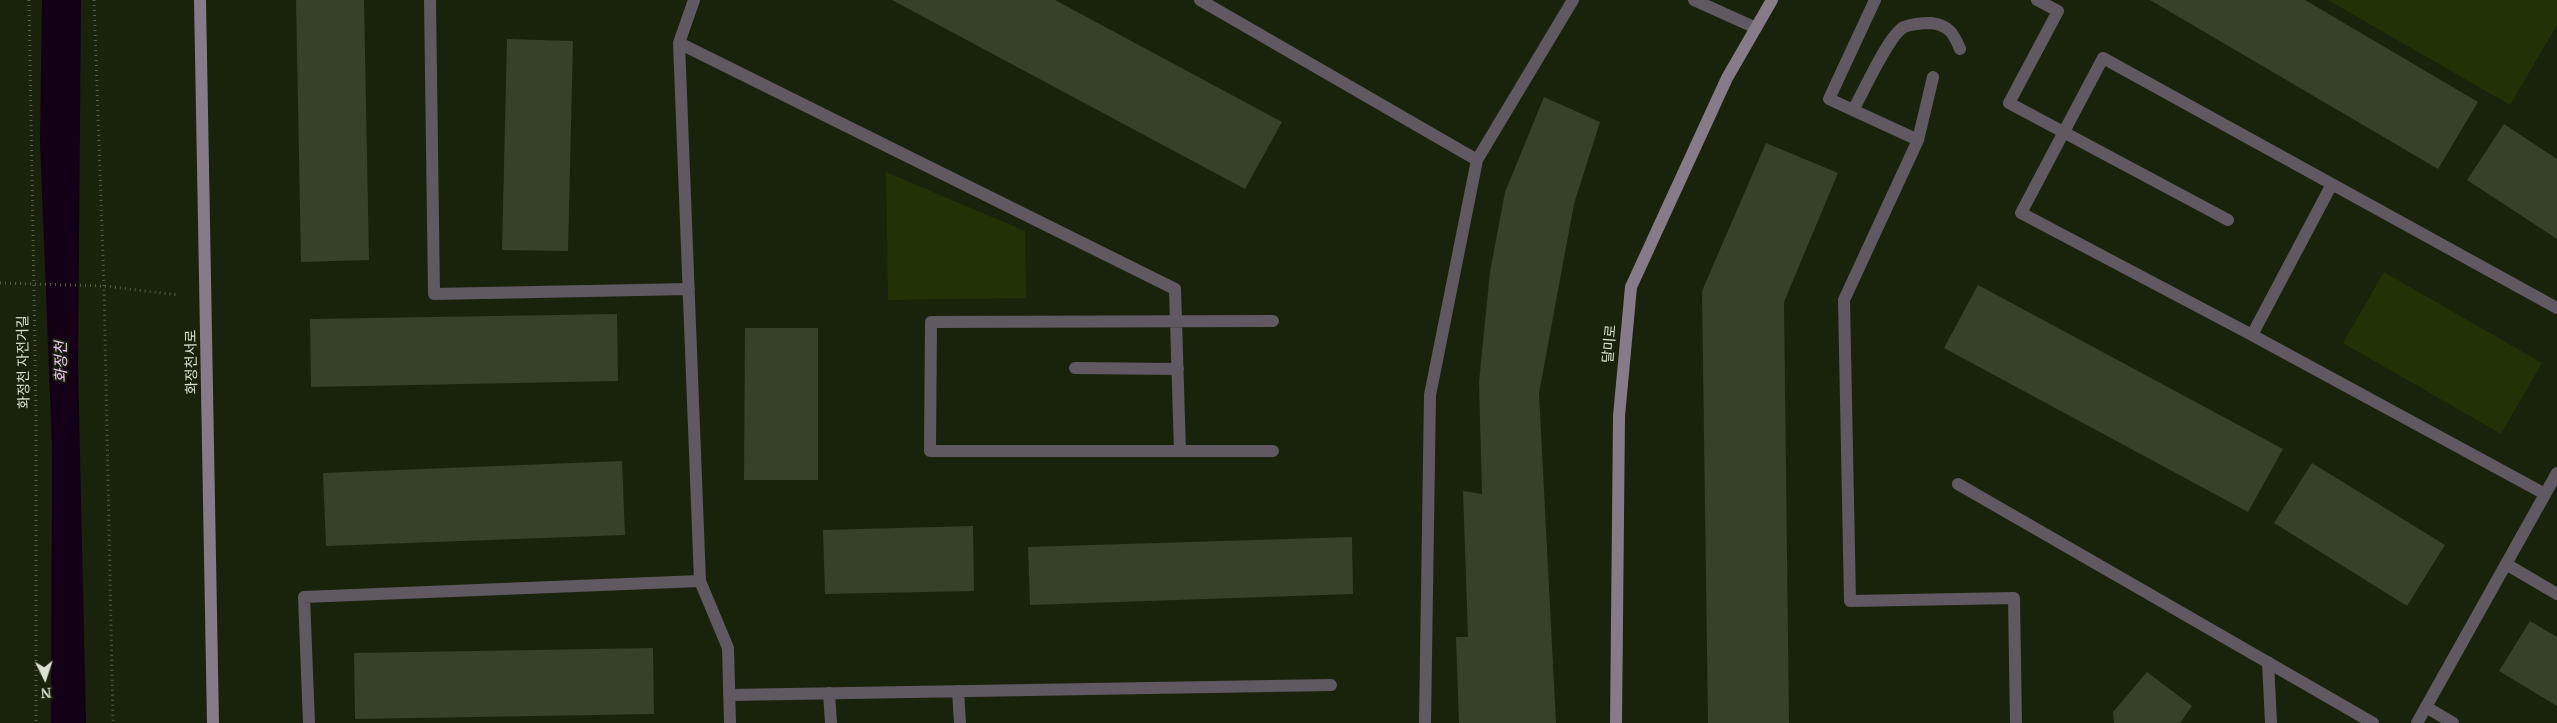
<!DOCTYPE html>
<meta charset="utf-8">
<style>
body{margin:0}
#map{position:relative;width:2557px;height:723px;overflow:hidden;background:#19220b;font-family:"PT Serif",serif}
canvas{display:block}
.north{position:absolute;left:20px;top:653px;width:50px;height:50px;-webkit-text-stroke:4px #19220b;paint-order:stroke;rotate:176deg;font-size:14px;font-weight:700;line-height:20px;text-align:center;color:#dbe2d3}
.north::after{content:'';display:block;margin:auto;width:18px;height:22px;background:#dbe2d3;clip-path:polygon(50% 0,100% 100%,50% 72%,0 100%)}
</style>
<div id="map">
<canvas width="2557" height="723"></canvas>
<div class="north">N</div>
</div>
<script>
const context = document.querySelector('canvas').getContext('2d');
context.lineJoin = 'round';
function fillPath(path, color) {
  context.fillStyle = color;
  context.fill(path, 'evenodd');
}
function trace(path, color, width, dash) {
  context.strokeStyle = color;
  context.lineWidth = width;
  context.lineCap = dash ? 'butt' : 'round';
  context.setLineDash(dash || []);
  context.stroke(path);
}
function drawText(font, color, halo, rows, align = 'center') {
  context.font = font + ' "PT Serif","Noto Sans KR",serif';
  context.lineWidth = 4;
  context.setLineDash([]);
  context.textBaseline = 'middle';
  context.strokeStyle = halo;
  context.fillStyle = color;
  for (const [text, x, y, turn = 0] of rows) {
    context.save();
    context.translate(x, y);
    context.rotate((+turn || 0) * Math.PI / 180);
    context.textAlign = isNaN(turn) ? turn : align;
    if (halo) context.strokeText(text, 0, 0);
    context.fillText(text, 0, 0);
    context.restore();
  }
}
fillPath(new Path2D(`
 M 2328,0 L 2557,0 L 2557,25 L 2510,105 Z
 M 886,172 L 1025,231 L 1026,298 L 888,300 Z
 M 2384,272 L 2542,363 L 2501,434 L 2343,343 Z`), '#233107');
fillPath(new Path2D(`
 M 42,0 L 81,0 L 78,366 L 86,723 L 51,723 L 52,447 L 40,141 Z`), '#130017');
fillPath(new Path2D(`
 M 296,0 L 364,0 L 369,260 L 301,262 Z
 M 892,0 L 1055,0 L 1282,122 L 1245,189 Z
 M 2150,0 L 2305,0 L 2478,102 L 2438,169 Z
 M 507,39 L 573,41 L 568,251 L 502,250 Z
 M 1544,97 L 1600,122 L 1574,204 L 1539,393 L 1556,723 L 1459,723 L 1456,637 L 1468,637 L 1463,491 L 1482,494 L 1479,382 L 1490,272 L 1505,192 Z
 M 2504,124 L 2557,159 L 2557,239 L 2467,180 Z
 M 1766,143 L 1838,173 L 1784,302 L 1789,723 L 1708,723 L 1702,291 Z
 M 1978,285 L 2283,449 L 2248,512 L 1944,348 Z
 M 617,314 L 618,381 L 311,387 L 310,319 Z
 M 745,328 L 818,328 L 818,480 L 744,480 Z
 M 622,461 L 625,535 L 326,546 L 323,473 Z
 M 2312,463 L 2445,545 L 2407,606 L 2274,523 Z
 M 973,526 L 974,591 L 825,594 L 823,530 Z
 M 1352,537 L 1353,594 L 1030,605 L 1028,547 Z
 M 2530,621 L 2557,637 L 2557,706 L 2499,671 Z
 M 653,648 L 654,714 L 355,719 L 354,653 Z
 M 2147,672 L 2192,706 L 2180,723 L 2114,723 L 2113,712 Z`), '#364128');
trace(new Path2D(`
 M 29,0 L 36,413 L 36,723
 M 94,0 L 104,286 L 113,723
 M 0,283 L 104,286 L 178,295`), '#575f4b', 3, [1, 4]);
trace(new Path2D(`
 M 430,0 L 434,294 L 689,289
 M 694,0 L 679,43 L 700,581 L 728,648 L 730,723
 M 1200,0 L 1477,160
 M 1694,0 L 1756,28
 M 1875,0 L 1829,99 L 1918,140 L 1844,300 L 1850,601 L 2014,598 L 2016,723
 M 2037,0 L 2058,11 L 2009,103 L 2228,220
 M 679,43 L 1175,289 L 1180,451
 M 1853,110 C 1863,93 1889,34 1904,27 C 1912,24 1923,23 1931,23 C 1949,25 1954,34 1960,49
 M 1918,140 L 1933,77
 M 2332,184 L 2252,335 L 2021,213 L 2103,58 L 2557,308
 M 2252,335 L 2545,494
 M 1075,368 L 1178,369
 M 1273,451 L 930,451 L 931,322 L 1273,321
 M 1958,484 L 2373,723
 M 2506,564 L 2557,594
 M 2268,662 L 2271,723
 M 958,691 L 960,723
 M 829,693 L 831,723
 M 729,695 L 1331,685
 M 2426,707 L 2453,723
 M 1425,722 L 1430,395 L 1477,160 L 1573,0
 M 309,723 L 304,597 L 700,581
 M 2417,723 L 2557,473`), '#615962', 12);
trace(new Path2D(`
 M 200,0 L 213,723
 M 1616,723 L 1619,416 L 1631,287 L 1727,78 L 1772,0`), '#877a89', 12);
drawText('14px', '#dbe2d3', '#19220b', [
 ["달미로",1610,344,-85],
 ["화정천 자전거길",24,362,-91],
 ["화정천서로",192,362,-91]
]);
drawText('italic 15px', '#f5c7fb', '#19220b', [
 ["화정천",62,362,-90]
]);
</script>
